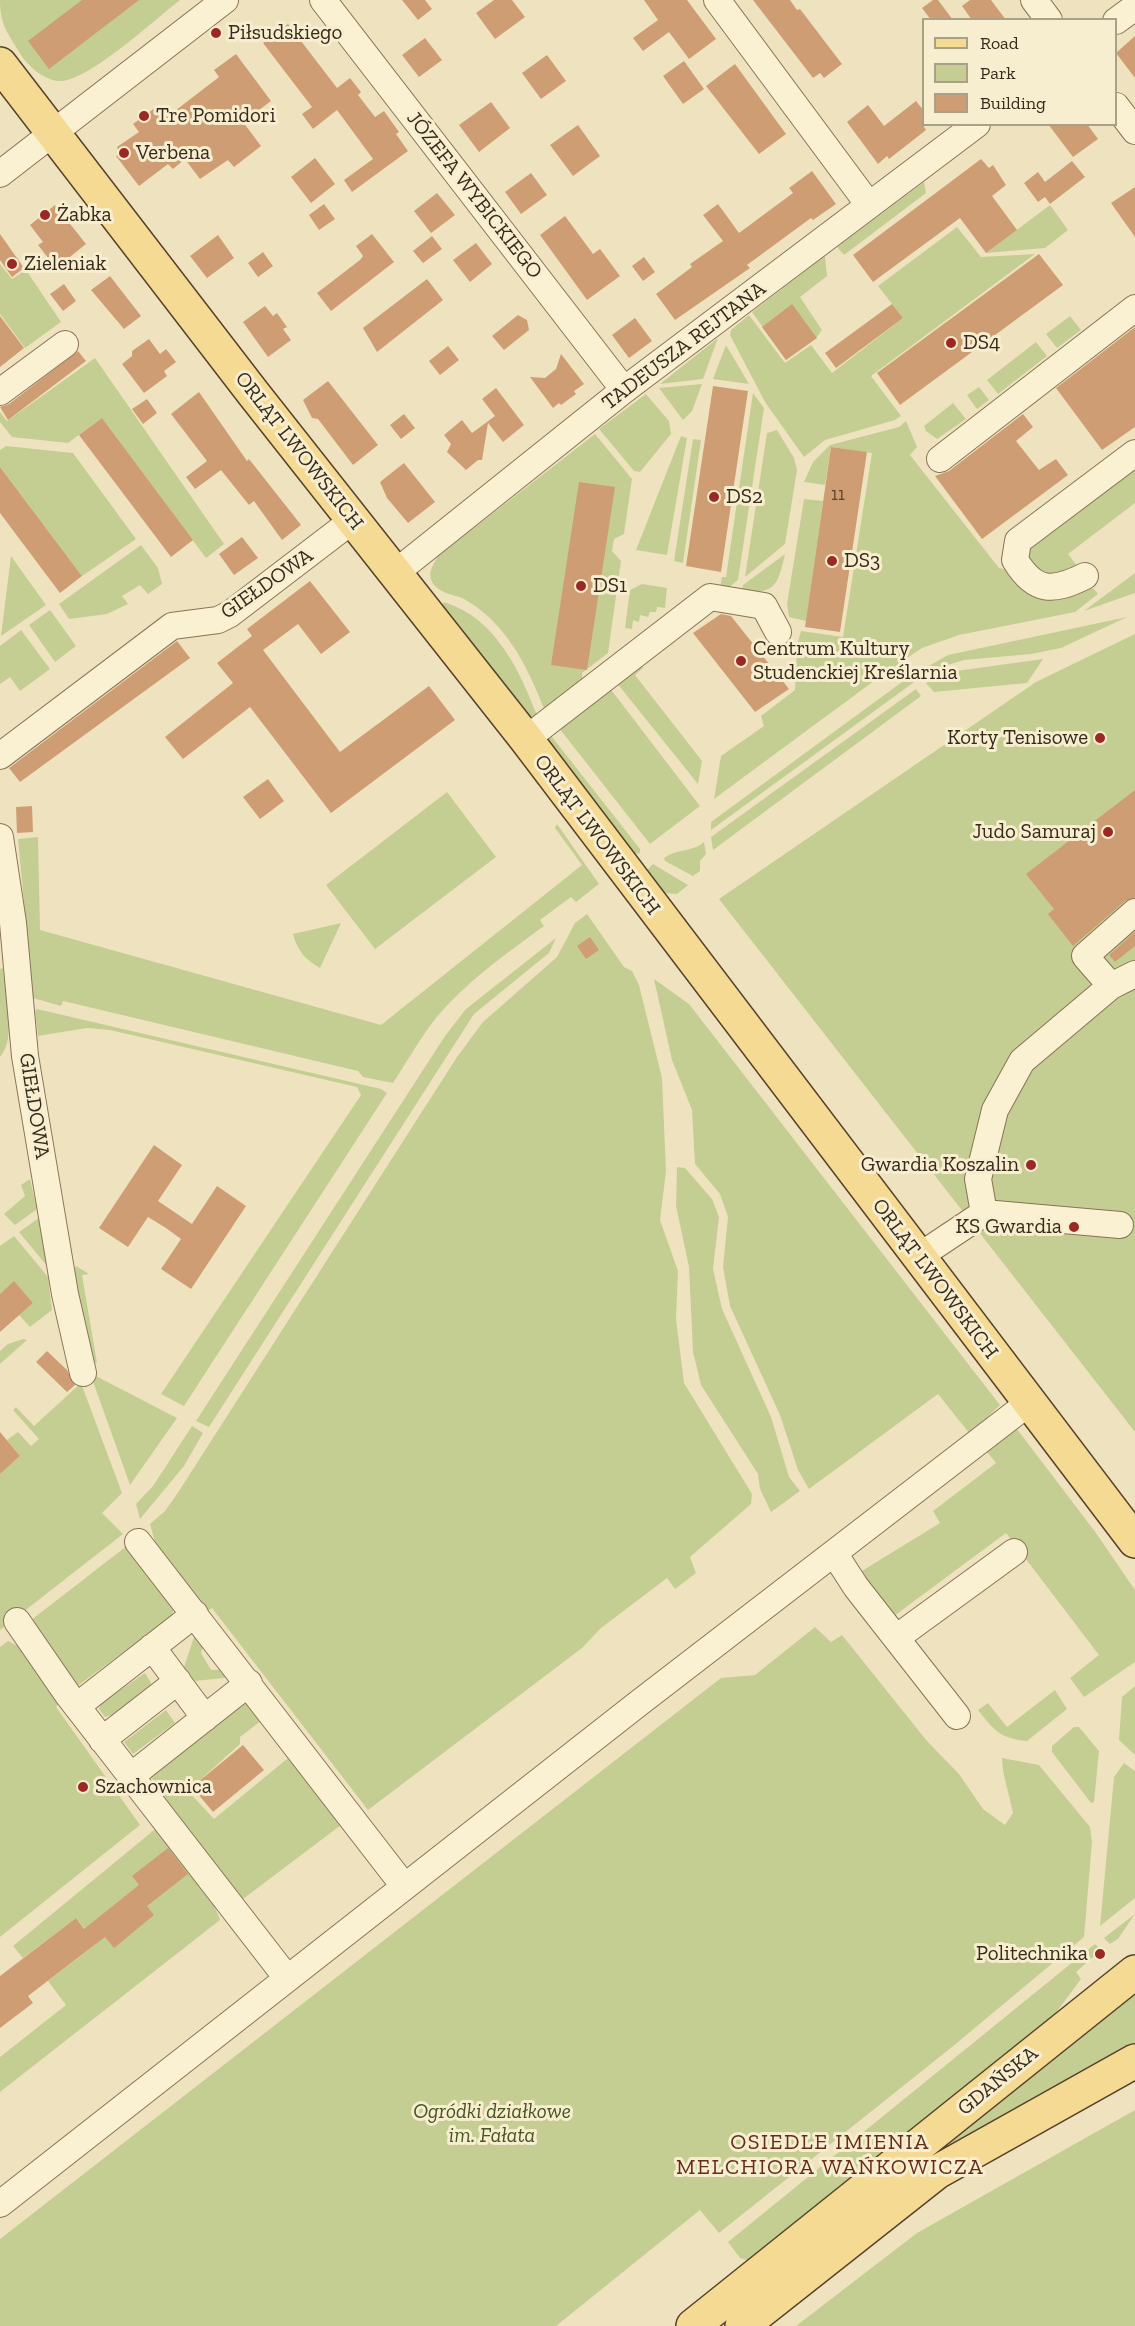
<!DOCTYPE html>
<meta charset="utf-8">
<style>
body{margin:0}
#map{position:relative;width:1135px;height:2326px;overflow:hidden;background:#efe3bf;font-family:"Zilla Slab",serif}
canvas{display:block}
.legend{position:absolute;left:922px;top:18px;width:195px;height:108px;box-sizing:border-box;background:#f7edcf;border:2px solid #aa9f87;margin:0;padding:8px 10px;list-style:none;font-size:18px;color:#372a1c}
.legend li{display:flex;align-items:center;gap:12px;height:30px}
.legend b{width:30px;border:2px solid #aa9f87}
</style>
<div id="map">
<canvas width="1135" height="2326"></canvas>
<ul class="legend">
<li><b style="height:8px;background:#f5da94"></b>Road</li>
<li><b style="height:16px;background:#c4ce93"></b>Park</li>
<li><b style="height:16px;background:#cf9d73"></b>Building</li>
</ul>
</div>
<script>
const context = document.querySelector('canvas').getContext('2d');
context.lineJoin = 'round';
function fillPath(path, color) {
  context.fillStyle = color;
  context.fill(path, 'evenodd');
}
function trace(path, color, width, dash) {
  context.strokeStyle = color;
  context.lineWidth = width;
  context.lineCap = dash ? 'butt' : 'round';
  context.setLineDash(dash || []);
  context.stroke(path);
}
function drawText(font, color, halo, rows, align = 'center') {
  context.font = font + ' "Zilla Slab",serif';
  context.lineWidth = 6;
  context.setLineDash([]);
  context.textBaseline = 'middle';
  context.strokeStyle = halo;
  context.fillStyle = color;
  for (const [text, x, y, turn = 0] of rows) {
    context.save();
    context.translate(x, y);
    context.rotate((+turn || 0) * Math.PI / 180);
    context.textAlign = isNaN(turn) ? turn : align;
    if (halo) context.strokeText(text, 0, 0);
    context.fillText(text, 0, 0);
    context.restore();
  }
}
fillPath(new Path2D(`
 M 0,0 L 180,0 C 156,19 90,79 62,81 C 46,82 29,67 21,55 C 8,33 0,26 0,0 Z
 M 924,182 L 926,193 L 844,255 L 837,247 Z
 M 1050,205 L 1068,230 L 1045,248 L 986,253 Z
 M 957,227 L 981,257 L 1035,254 L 871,376 L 901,416 L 895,420 L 825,440 L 804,457 L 765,402 L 730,335 L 731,330 L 749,315 L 785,363 L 811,345 L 832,373 L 903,318 L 878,286 Z
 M 825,256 L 827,276 L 800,297 L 822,330 L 816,338 L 786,360 L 752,312 Z
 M 0,264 L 12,279 L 26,270 L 61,322 L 25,348 L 0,314 Z
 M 1070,316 L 1081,330 L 1057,348 L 1046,334 Z
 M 718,338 L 703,379 L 660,384 Z
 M 1036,342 L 1047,356 L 998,394 L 987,380 Z
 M 726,345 L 749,384 L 713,379 Z
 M 95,358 L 224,544 L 206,558 L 102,418 L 68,443 L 12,437 L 0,422 L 0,412 L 7,421 Z
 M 702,384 L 692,411 L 683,420 L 659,388 Z
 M 979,387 L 989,400 L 977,409 L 967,395 Z
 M 753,393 L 764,408 L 738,580 L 728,588 L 720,588 L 722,577 L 726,577 Z
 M 646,394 L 669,421 L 671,434 L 640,472 L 634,471 L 599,429 Z
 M 953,403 L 966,419 L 937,439 L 926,431 L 924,426 Z
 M 906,421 L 917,447 L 910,455 L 999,568 L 1094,589 L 1098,594 L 1075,612 L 959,635 L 922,648 L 878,678 L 714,799 L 721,756 L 764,726 L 761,716 L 795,690 L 797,645 L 801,631 L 843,637 L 872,453 L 831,447 L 825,485 L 804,482 L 813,462 L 830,445 L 899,427 Z
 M 777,430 L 794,458 L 797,470 L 785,544 L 745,577 L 767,433 Z
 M 595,434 L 632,479 L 624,534 L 614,539 L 612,551 L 621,561 L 608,653 L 582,673 L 583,684 L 545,711 C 528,668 507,623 464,599 C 454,594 439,594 432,582 C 427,572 434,564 438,556 Z
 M 681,436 L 687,438 L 667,555 L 636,550 Z
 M 693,439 L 701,440 L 683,563 L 674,561 Z
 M 6,446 L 73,453 L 136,539 L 82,576 L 0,467 L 0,450 Z
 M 1135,465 L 1135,503 L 1068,554 L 1078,567 L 1053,578 L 1030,567 L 1025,547 Z
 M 804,499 L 823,501 L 806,621 L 789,617 L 787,604 Z
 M 141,545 L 158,568 L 162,584 L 148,594 L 140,585 L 122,596 L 128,604 L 107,614 L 69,619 L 59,604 Z
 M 785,554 C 778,584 776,595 742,591 L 743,585 Z
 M 11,556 L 46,605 L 1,636 Z
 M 1135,573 L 1135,593 L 1084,611 Z
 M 642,584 L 667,588 L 665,608 L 657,607 L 656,612 L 650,612 L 648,617 L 640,615 L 639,622 L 633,620 L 632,629 L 625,628 L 630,590 Z
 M 444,602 C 496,618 520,671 538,718 L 527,715 L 441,607 Z
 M 50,610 L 76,646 L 55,662 L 29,625 Z
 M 1127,617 L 1061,648 L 1031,654 L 964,660 L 935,669 L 927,667 L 948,655 Z
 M 21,630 L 50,669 L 20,691 L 10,677 L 0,684 L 0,646 Z
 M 1135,634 L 1135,1432 L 719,899 L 1036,682 Z
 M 1043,659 L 1027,683 L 934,692 L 926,683 L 949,672 Z
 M 640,663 L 643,668 L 635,675 L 702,761 L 698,784 L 616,682 Z
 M 917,671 L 928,672 L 711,830 L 711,822 Z
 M 609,687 L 700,806 L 650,844 L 559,728 Z
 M 916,689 L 921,696 L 713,850 L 711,837 Z
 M 549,733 L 640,849 L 640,853 L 635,854 L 630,851 L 547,740 Z
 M 447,792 L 496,857 L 375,949 L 326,885 Z
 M 557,824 L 599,884 L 576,902 L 571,897 L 540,920 L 544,926 C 506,954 467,981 436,1018 C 420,1038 407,1062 393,1083 L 363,1077 L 358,1071 L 63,1001 L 61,1006 L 33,998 L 18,839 L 38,837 L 40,930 L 381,1025 L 582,865 L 555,828 Z
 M 704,842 L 706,854 L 700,861 L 700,871 L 693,876 L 665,861 L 664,858 C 676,849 693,852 704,842 Z
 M 653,864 L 688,885 L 677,894 L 663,893 L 645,872 Z
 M 587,914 L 624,967 L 632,971 L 639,985 L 662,1078 L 666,1171 L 660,1220 L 678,1271 L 676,1319 L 684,1383 L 752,1494 L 751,1504 L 690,1557 L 696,1573 L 675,1589 L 667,1578 L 601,1628 L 582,1648 L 368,1810 L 212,1608 L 204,1613 L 159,1557 L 150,1524 L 165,1511 L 179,1491 L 457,1057 L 483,1022 L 557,957 L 575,923 Z
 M 341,923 L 320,968 C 306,960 297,951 293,934 Z
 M 556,938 L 549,953 L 474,1014 L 209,1427 L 196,1421 L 445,1036 L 466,1009 Z
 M 3,968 C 5,992 17,1039 0,1057 L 0,969 Z
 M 654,979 L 689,1004 L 1000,1405 L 970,1434 L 938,1394 L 809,1489 L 798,1470 L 780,1415 L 730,1306 L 723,1267 L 728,1217 L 720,1194 L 695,1164 L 692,1110 L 672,1060 Z
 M 37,1009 L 381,1089 L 387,1093 L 184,1406 L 161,1394 L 361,1095 L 357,1087 L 110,1030 L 87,1028 L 38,1036 L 35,1011 Z
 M 677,1167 L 685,1168 L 712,1199 L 719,1217 L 713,1269 L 722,1309 L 771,1417 L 789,1477 L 800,1491 L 771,1512 L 760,1489 L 758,1474 L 701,1385 L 693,1352 L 689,1267 L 676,1206 Z
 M 30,1179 L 37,1209 L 15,1225 L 4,1214 L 25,1196 L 21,1185 Z
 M 39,1218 L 47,1266 L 19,1232 Z
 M 14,1236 L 48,1277 L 52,1310 L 30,1327 L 19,1315 L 33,1303 L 14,1282 L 0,1294 L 0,1246 Z
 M 76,1266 L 89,1274 L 82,1275 L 97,1363 L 88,1360 L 71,1272 Z
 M 23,1339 L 27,1340 L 0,1364 L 0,1351 L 8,1344 Z
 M 90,1373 L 177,1418 L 130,1485 Z
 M 81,1383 L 122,1493 L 102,1513 L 123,1534 L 0,1630 L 0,1474 L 20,1456 L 7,1440 L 18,1432 L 31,1446 L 39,1439 L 13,1410 L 16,1407 L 34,1426 Z
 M 192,1426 L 203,1433 L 184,1466 L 140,1519 L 136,1504 L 153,1486 Z
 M 1017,1429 L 1096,1533 L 1135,1590 L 1135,1662 L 1084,1697 L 1070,1678 L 1099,1655 L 1006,1533 L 894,1616 L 857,1574 L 940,1523 L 933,1511 L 996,1463 L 987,1452 Z
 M 128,1545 L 175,1602 L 172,1616 L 72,1690 L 26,1624 Z
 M 815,1627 L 831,1642 L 842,1635 L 927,1741 L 959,1774 L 983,1809 L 1005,1825 L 1013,1813 L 1003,1771 L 1002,1758 L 1039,1765 L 1090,1827 L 1092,1842 L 1084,1937 L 952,2047 L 719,2233 L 700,2210 L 556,2326 L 0,2326 L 0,2239 L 721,1678 L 755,1675 Z
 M 197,1628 L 205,1638 L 201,1653 L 211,1670 L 229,1669 L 233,1677 L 195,1681 L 184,1667 Z
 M 8,1641 L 22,1648 L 63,1699 L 56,1707 L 140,1825 L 0,1937 L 0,1647 Z
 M 145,1673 L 151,1683 L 150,1689 L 112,1715 L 105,1717 L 99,1709 L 100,1704 Z
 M 1135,1686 L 1135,1755 L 1119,1740 L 1122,1697 Z
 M 1055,1690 L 1067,1709 L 1027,1741 C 999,1738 995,1731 978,1710 L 988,1703 L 1007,1727 Z
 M 243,1700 L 252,1700 L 266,1717 L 240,1737 L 240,1744 L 188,1791 L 214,1819 L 293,1754 L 341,1825 L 243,1899 L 227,1892 L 151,1777 Z
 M 166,1710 L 175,1723 L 133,1754 L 124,1742 Z
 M 1074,1727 L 1079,1727 L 1099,1751 L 1094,1802 L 1091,1803 L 1052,1752 L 1052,1746 Z
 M 1124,1763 L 1135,1771 L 1135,1898 L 1100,1926 L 1114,1777 Z
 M 159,1826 L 205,1883 L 220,1920 L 0,2092 L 0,2057 L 66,2005 L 48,1981 L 96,1944 L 76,1918 L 23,1958 L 13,1946 Z
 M 1135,1914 L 1118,1939 L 1110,1944 L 1104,1938 Z
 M 1095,1944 L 1101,1950 L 1076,1972 L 1081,1979 L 1040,2034 L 750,2261 L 740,2258 L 728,2242 Z
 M 1135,1986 L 1135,2046 L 913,2175 L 951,2132 Z
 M 1135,2110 L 1135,2326 L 796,2326 L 917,2233 Z`), '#c4ce93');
fillPath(new Path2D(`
 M 82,0 L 139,0 L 49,69 L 28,41 Z
 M 402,0 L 425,0 L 432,9 L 418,20 Z
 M 494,0 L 512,0 L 525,17 L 495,39 L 476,13 Z
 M 644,0 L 687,0 L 716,39 L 689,59 L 669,32 L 643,51 L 633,38 L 658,20 Z
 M 753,0 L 790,0 L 797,10 L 800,9 L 842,64 L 824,78 L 820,73 L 813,78 Z
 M 933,0 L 938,0 L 953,20 L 931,20 L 922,8 Z
 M 970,0 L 991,0 L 1006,20 L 972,20 L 962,6 Z
 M 288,24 L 337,88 L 350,78 L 361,92 L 358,95 L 375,117 L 384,111 L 399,132 L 396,134 L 408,151 L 352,192 L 344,180 L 373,159 L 337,110 L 313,129 L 302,114 L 312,107 L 263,43 Z
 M 1135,36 L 1135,78 L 1116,53 Z
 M 425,38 L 442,60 L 419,77 L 402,55 Z
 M 236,54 L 271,101 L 243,122 L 261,146 L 234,167 L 228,160 L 200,179 L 185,159 L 173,169 L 168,164 L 139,186 L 116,156 L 120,154 L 117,147 L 139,132 L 133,124 L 159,105 L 167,117 L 219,77 L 214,70 Z
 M 547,55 L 566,81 L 541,99 L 522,73 Z
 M 684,61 L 704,89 L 683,104 L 663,76 Z
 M 735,64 L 786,134 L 759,154 L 706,86 Z
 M 916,101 L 924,111 L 924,127 L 926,130 L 889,159 L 887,156 L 878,164 L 847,122 L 868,105 L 884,126 Z
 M 491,102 L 510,128 L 479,152 L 459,125 Z
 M 1048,124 L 1087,124 L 1098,139 L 1073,157 Z
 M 578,125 L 600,156 L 573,176 L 550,145 Z
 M 315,158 L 335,184 L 311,203 L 291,177 Z
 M 981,159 L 989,168 L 993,165 L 1006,185 L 992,196 L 1017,230 L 986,253 L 960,218 L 873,282 L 853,255 Z
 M 1072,161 L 1085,177 L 1050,204 L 1045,197 L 1038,202 L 1024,183 L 1038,172 L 1045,182 Z
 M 812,171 L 836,204 L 813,220 L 811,218 L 747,265 L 750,268 L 675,320 L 656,294 L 692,267 L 690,264 L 723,241 L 703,215 L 718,204 L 739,233 L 793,193 L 789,188 Z
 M 531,173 L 547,195 L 521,214 L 505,192 Z
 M 1135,187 L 1135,237 L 1111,203 Z
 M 437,193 L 455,215 L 431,233 L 414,211 Z
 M 324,204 L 335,219 L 319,230 L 309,215 Z
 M 55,205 L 86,244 L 56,268 L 38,245 L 43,242 L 30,225 Z
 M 565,216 L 593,254 L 600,249 L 620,276 L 587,300 L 540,235 Z
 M 0,234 L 24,268 L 12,277 L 0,260 Z
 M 372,234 L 394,262 L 331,311 L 317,293 L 360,260 L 363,256 L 356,246 Z
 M 218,235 L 234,258 L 207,278 L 190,256 Z
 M 432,236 L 442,249 L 423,263 L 413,251 Z
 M 476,243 L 492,264 L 470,282 L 453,260 Z
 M 263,252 L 273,266 L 258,277 L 248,263 Z
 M 1039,254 L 1063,285 L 900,405 L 877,373 Z
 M 644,257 L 655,272 L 643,281 L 632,266 Z
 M 110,276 L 141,316 L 124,329 L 91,290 Z
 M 427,279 L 443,300 L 377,352 L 363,328 Z
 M 64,284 L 76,301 L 63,311 L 50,294 Z
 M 792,304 L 817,338 L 786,360 L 762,327 Z
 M 892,304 L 903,318 L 836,368 L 825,353 Z
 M 265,306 L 273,316 L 277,313 L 287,327 L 283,329 L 291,340 L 268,357 L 243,322 Z
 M 518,315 L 527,320 L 529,330 L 504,350 L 492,336 Z
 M 0,316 L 24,348 L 0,367 Z
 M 635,318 L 652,341 L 629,358 L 612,335 Z
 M 1135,327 L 1135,427 L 1102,450 L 1056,388 Z
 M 149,339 L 160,354 L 166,349 L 176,362 L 164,371 L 167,376 L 144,393 L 122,364 L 132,356 L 132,351 Z
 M 448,346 L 459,360 L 440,375 L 429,361 Z
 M 78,351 L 86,361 L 8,420 L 0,407 L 9,404 Z
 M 561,354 L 584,384 L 574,391 L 576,394 L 561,405 L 559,403 L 553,408 L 530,377 L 545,378 L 556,369 Z
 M 328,381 L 378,445 L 353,465 L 318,419 L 312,418 L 303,400 Z
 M 713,386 L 748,391 L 721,572 L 686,566 Z
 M 496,388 L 524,425 L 503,442 L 488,423 L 482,460 L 478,460 L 466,470 L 447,452 L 451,444 L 444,435 L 462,420 L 472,433 L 495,416 L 482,399 Z
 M 199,392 L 247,461 L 249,459 L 301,525 L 282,540 L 254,501 L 249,505 L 221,470 L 195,489 L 186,477 L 207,461 L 171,414 Z
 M 147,399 L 157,413 L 143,424 L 132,409 Z
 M 404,414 L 415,428 L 401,439 L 390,425 Z
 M 1023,414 L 1033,427 L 1016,441 L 1039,470 L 1056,459 L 1068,475 L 982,539 L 935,476 L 949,471 Z
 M 102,418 L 193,540 L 171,557 L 79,435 Z
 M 831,447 L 867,452 L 840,632 L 805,627 Z
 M 404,463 L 435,502 L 408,523 L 387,498 L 380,482 Z
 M 0,467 L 82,576 L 60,593 L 0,513 Z
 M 579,482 L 615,487 L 587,670 L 551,665 Z
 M 242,537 L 258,558 L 234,575 L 219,554 Z
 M 310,581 L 350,632 L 321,654 L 298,624 L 263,650 L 340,752 L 429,686 L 455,720 L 331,813 L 250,707 L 183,759 L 165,737 L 233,683 L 217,663 L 252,636 L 247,629 Z
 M 721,614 L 731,616 L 789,689 L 755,712 L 693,633 Z
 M 177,641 L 190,658 L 20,782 L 9,768 Z
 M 268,779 L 284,801 L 260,819 L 243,797 Z
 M 1135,790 L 1135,897 L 1125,901 L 1073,946 L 1048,914 L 1054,909 L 1026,874 Z
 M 32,806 L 33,832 L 17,833 L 16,807 Z
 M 1135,932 L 1135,946 L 1115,962 L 1109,955 Z
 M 590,937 L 599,950 L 586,959 L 577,946 Z
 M 154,1145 L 182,1165 L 158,1201 L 192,1224 L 217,1186 L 246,1206 L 191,1289 L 161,1269 L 181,1239 L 166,1228 L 148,1217 L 128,1247 L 99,1228 Z
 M 14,1281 L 33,1303 L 0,1332 L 0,1294 Z
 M 47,1351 L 67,1370 L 75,1385 L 67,1392 L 36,1362 Z
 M 0,1432 L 20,1456 L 0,1474 Z
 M 243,1745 L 264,1770 L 213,1812 L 192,1787 Z
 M 168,1848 L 188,1874 L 147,1906 L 154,1915 L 114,1948 L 105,1937 L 28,1996 L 33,2003 L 0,2028 L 0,1976 L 76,1918 L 84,1929 L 139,1885 L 132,1876 Z`), '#cf9d73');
const minor = new Path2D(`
 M 323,0 L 624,390
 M 717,0 L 869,205
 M 1034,0 L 1049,20
 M 1116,21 L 1135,7
 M 1116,106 L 1135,131
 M 0,174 L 225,0
 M 0,392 L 65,344
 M 940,459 L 1135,308
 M 395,573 L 624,390 L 977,124
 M 1085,576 C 1053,592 1035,593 1015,560 L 1018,541 L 1135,453
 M 526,739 L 710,597 L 764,606 L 778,632
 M 0,756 L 172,626 L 218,620 L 230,614 L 353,520
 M 0,837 L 13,923 L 25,1056 L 65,1294 L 83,1373
 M 1111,986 L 1135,974
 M 984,1213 L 1120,1225
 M 918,1257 L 984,1213 L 978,1179 L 995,1110 L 1022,1061 L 1111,986 L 1085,956 L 1135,912
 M 138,1542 L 404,1886
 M 834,1553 L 856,1587 L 957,1716
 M 17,1621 L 68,1695 L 287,1978
 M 896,1638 L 1014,1552
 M 152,1647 L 205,1718
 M 77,1706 L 195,1614
 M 102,1740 L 178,1681
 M 131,1776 L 249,1683
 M 0,2204 L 639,1703 L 1030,1402`);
const major = new Path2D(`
 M 0,64 L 253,393 L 526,739 L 1135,1541
 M 693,2326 L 1135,1972
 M 742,2326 L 937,2172 L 1135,2061`);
trace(minor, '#897357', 28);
trace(major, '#56412b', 36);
trace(minor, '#faf0d2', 26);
trace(major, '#f5da94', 33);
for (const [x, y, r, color] of [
 [216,33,6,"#9a2824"],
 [144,116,6,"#9a2824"],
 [124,153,6,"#9a2824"],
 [45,215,6,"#9a2824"],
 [12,264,6,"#9a2824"],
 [951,343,6,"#9a2824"],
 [714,497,6,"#9a2824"],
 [832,561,6,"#9a2824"],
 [581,586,6,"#9a2824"],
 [741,661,6,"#9a2824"],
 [1100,738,6,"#9a2824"],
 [1108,832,6,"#9a2824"],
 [1031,1165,6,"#9a2824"],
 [1074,1227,6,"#9a2824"],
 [83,1787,6,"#9a2824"],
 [1100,1954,6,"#9a2824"]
]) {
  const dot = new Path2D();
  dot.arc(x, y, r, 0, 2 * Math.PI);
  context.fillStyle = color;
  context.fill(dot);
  trace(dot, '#f7edcf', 2);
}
drawText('18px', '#5d4732', null, [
 ["11",838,495]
]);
drawText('21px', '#372a1c', '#f7edcf', [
 ["Piłsudskiego",228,33],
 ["Tre Pomidori",156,116],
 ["Verbena",136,153],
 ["Żabka",57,215],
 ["Zieleniak",24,264],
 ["DS4",963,343],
 ["DS2",726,497],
 ["DS3",844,561],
 ["DS1",593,586],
 ["Centrum Kultury",753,649],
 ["Studenckiej Kreślarnia",753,673],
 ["Korty Tenisowe",1088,738,"right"],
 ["Judo Samuraj",1096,832,"right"],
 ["Gwardia Koszalin",1019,1165,"right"],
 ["KS Gwardia",1062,1227,"right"],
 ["Szachownica",95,1787],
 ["Politechnika",1088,1954,"right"]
], 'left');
drawText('21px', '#372a1c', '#f7edcf', [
 ["JÓZEFA WYBICKIEGO",474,195,52],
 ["TADEUSZA REJTANA",684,346,-37],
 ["ORLĄT LWOWSKICH",299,451,52],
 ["GIEŁDOWA",267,584,-35],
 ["ORLĄT LWOWSKICH",597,835,53],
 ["GIEŁDOWA",34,1106,81],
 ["ORLĄT LWOWSKICH",935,1279,53],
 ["GDAŃSKA",998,2081,-39]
]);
drawText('italic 21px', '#465522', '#f7edcf', [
 ["Ogródki działkowe",492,2112],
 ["im. Fałata",492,2136]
]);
context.letterSpacing = '1.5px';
drawText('22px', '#662c1a', '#f7edcf', [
 ["OSIEDLE IMIENIA",830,2143],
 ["MELCHIORA WAŃKOWICZA",830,2168]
]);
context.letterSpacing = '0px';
</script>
